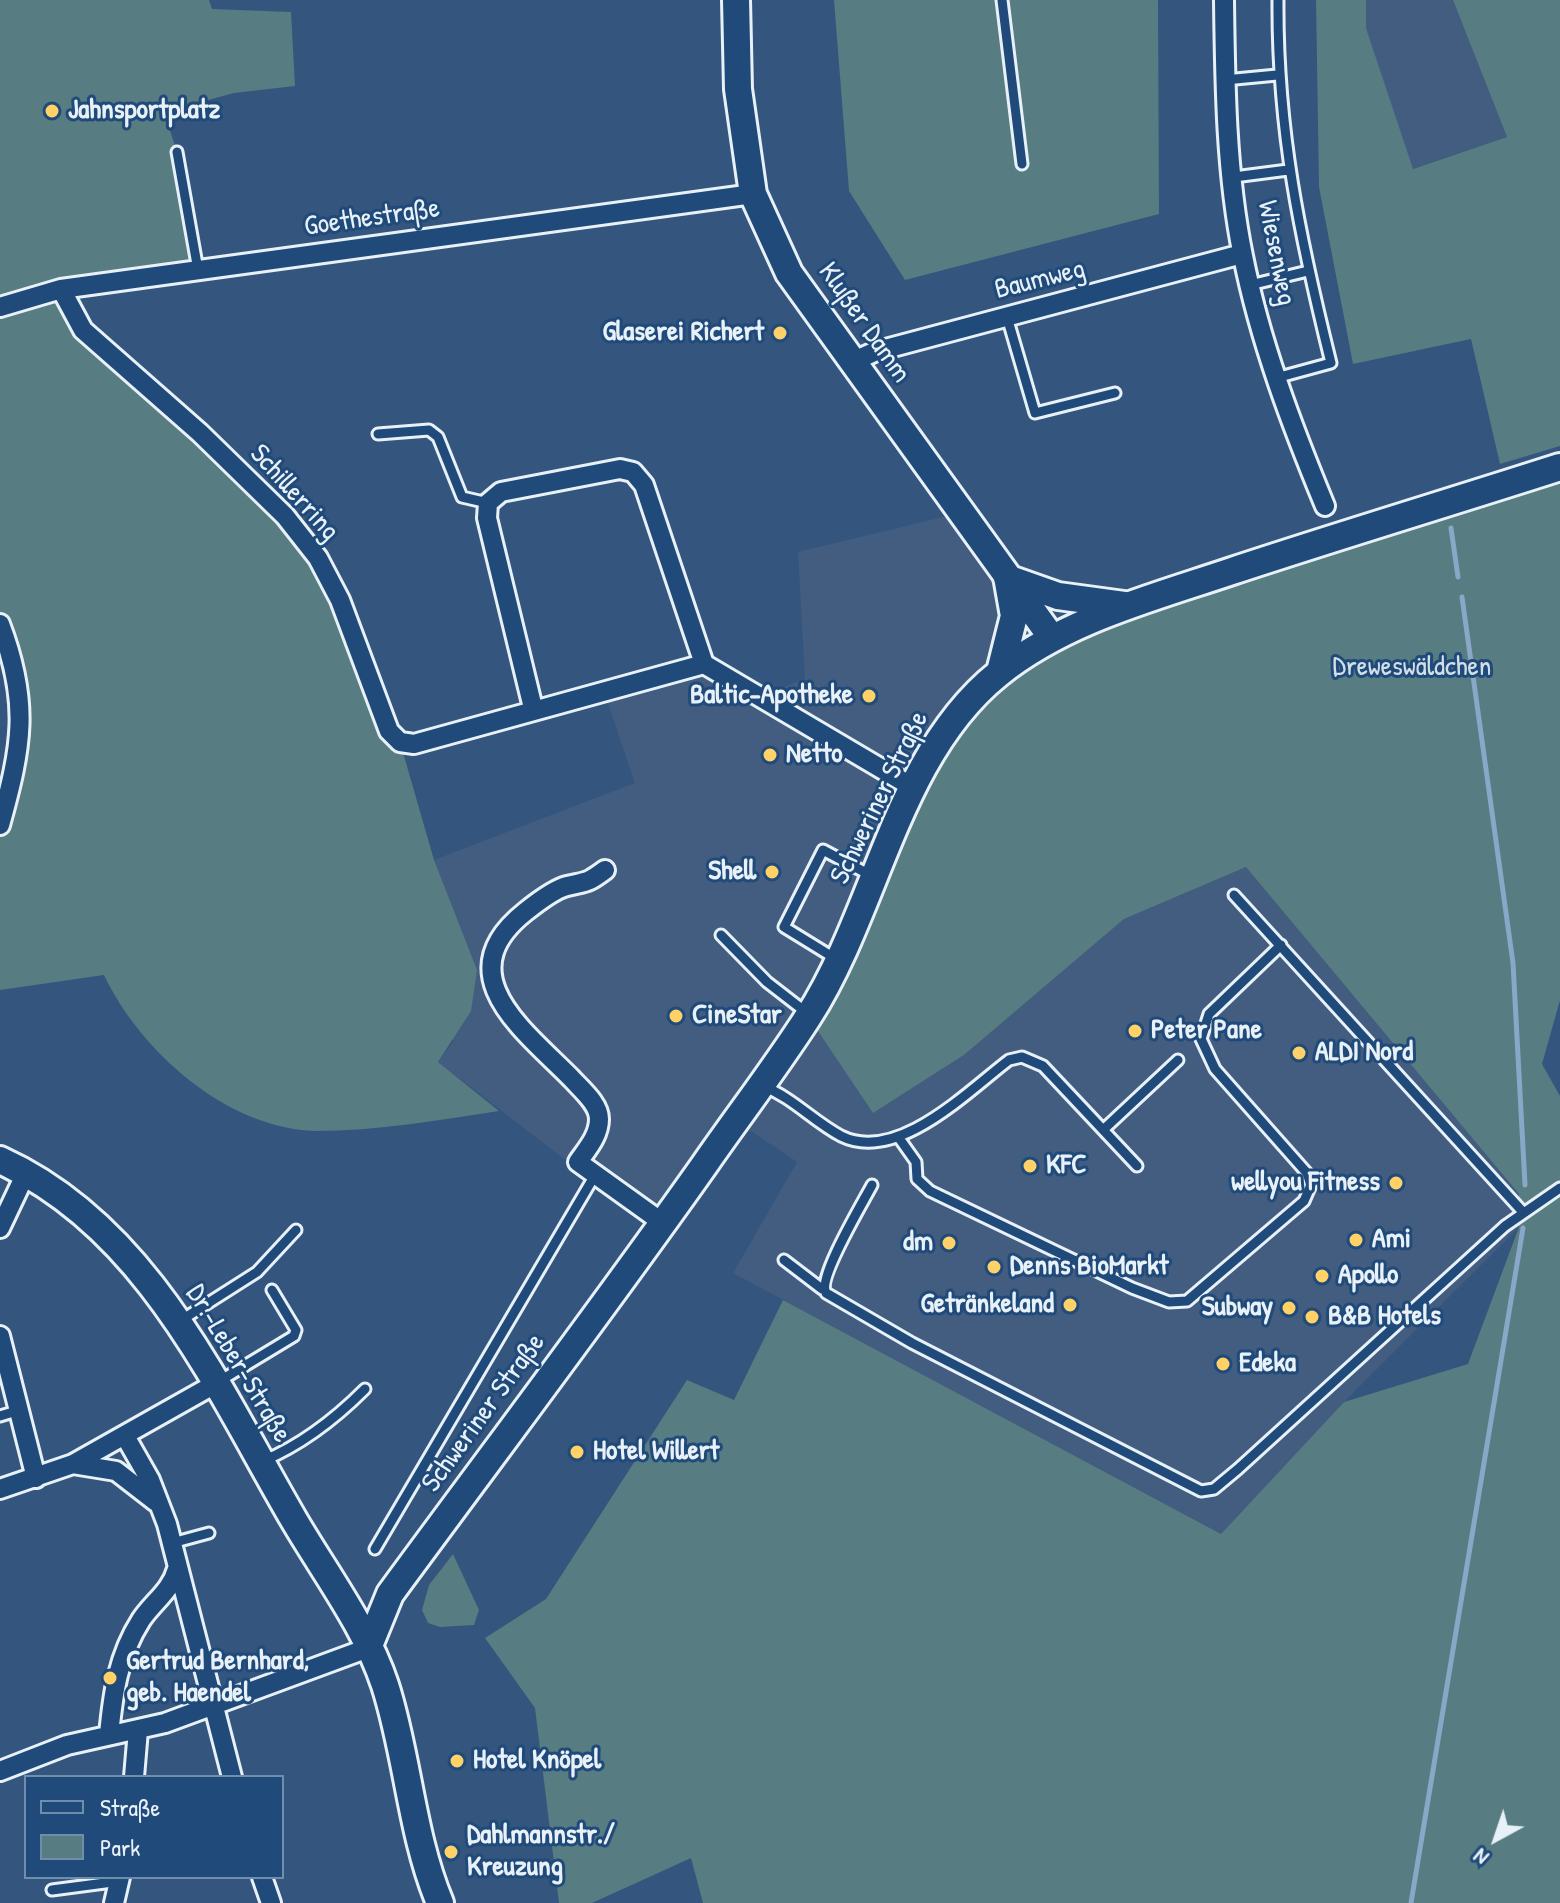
<!DOCTYPE html>
<meta charset="utf-8">
<style>
body{margin:0}
#map{position:relative;width:1560px;height:1903px;overflow:hidden;background:#34557e;font-family:"Patrick Hand",sans-serif}
canvas{display:block}
.legend{position:absolute;left:24px;top:1775px;width:260px;height:104px;box-sizing:border-box;background:#1f4a7a;border:2px solid #6f8dac;margin:0;padding:10px 14px;list-style:none;font-size:24px;color:#e8f1f8}
.legend li{display:flex;align-items:center;gap:16px;height:40px}
.legend b{width:40px;border:2px solid #6f8dac}
.north{position:absolute;left:1456px;top:1799px;width:80px;height:80px;-webkit-text-stroke:6px #1f4a7a;paint-order:stroke;rotate:220deg;font-size:22px;font-weight:700;line-height:32px;text-align:center;color:#e8f1f8}
.north::after{content:'';display:block;margin:auto;width:28px;height:36px;background:#e8f1f8;clip-path:polygon(50% 0,100% 100%,50% 72%,0 100%)}
</style>
<div id="map">
<canvas width="1560" height="1903"></canvas>
<ul class="legend">
<li><b style="height:10px;background:#1f4a7a"></b>Straße</li>
<li><b style="height:22px;background:#577c81"></b>Park</li>
</ul>
<div class="north">N</div>
</div>
<script>
const context = document.querySelector('canvas').getContext('2d');
context.lineJoin = 'round';
function fillPath(path, color) {
  context.fillStyle = color;
  context.fill(path, 'evenodd');
}
function trace(path, color, width, dash) {
  context.strokeStyle = color;
  context.lineWidth = width;
  context.lineCap = dash ? 'butt' : 'round';
  context.setLineDash(dash || []);
  context.stroke(path);
}
function drawText(font, color, halo, rows, align = 'center') {
  context.font = font + ' "Patrick Hand",sans-serif';
  context.lineWidth = 6;
  context.setLineDash([]);
  context.textBaseline = 'middle';
  context.strokeStyle = halo;
  context.fillStyle = color;
  for (const [text, x, y, turn = 0] of rows) {
    context.save();
    context.translate(x, y);
    context.rotate((+turn || 0) * Math.PI / 180);
    context.textAlign = isNaN(turn) ? turn : align;
    if (halo) context.strokeText(text, 0, 0);
    context.fillText(text, 0, 0);
    context.restore();
  }
}
fillPath(new Path2D(`
 M 1366,0 L 1453,0 L 1507,137 L 1412,169 L 1366,28 Z
 M 960,513 L 1052,638 L 873,1113 L 964,1055 L 1124,919 L 1246,867 L 1519,1194 L 1519,1227 L 1344,1402 L 1221,1534 L 733,1273 L 797,1162 L 736,1121 L 658,1231 L 438,1062 L 453,1042 L 434,860 L 635,783 L 603,689 L 704,664 L 759,698 L 805,678 L 798,552 Z`), '#435d80');
fillPath(new Path2D(`
 M 0,0 L 209,0 L 212,9 L 291,12 L 295,86 L 234,93 L 164,112 L 177,152 L 198,270 L 62,289 L 83,330 L 318,558 L 400,742 L 434,860 L 477,970 L 471,1011 L 438,1062 L 499,1111 C 439,1120 377,1131 316,1131 C 227,1129 140,1051 104,975 L 0,990 L 0,825 L 22,727 L 0,624 Z
 M 834,0 L 1158,0 L 1159,214 L 905,280 L 849,191 Z
 M 1316,0 L 1366,0 L 1366,28 L 1413,169 L 1507,137 L 1453,0 L 1560,0 L 1560,446 L 1500,464 L 1471,339 L 1353,364 L 1319,187 Z
 M 1560,467 L 1560,1000 L 1542,1064 L 1560,1096 L 1560,1903 L 703,1903 L 691,1858 L 592,1903 L 559,1903 L 535,1708 L 485,1638 L 546,1599 L 687,1380 L 734,1400 L 783,1300 L 1221,1534 L 1344,1402 L 1468,1364 L 1519,1227 L 1519,1194 L 1246,867 L 1124,919 L 964,1055 L 873,1113 L 808,1016 L 914,788 L 1021,657 Z
 M 453,1554 L 479,1610 L 474,1625 L 440,1627 L 428,1623 L 422,1610 L 429,1585 Z`), '#577c81');
trace(new Path2D(`
 M 1451,528 L 1458,577
 M 1462,597 L 1513,963 L 1525,1185
 M 1411,1903 L 1523,1228`), '#89a7c6', 5);
const lane = new Path2D(`
 M 1002,0 L 1022,164
 M 1225,80 L 1277,75
 M 177,152 L 198,270
 M 1234,177 L 1288,170
 M 1250,285 L 1308,271
 M 1007,317 L 1035,413 L 1115,393
 M 1276,378 L 1331,363 C 1300,238 1277,130 1278,0
 M 378,434 L 429,430 L 438,437 L 462,497 L 488,503
 M 1234,895 L 1522,1211
 M 721,935 L 767,982 L 807,1013
 M 836,959 L 784,927 L 823,850 L 872,876
 M 763,1086 C 793,1098 813,1121 841,1136 C 897,1164 968,1091 1009,1060 L 1022,1057 L 1043,1066 L 1137,1166
 M 1103,1130 L 1178,1060
 M 899,1138 L 916,1162 L 917,1179 L 930,1191 L 1132,1288 L 1169,1302 L 1187,1301 L 1304,1201 L 1311,1185 L 1307,1173 L 1215,1069 L 1201,1039 L 1209,1014 L 1281,945
 M 872,1185 C 862,1204 817,1279 826,1293 L 912,1343 L 1201,1491 L 1214,1489 L 1238,1469 L 1505,1226 L 1560,1188
 M 784,1260 L 822,1289
 M 180,1321 L 257,1272 L 296,1230
 M 218,1382 L 294,1336 L 296,1330 L 272,1290
 M 0,1416 L 20,1410
 M 263,1461 C 301,1445 336,1418 365,1389
 M 172,1543 L 209,1533
 M 375,1549 L 595,1175
 M 52,1890 L 120,1881`);
const street = new Path2D(`
 M 1224,0 C 1225,84 1226,173 1243,256 C 1260,342 1292,426 1325,506
 M 61,289 L 83,330 L 200,433 L 285,516 L 318,558 L 340,600 L 389,731 L 400,742 L 414,744 L 704,664
 M 0,307 L 61,289 L 753,194
 M 852,362 L 874,352 L 1242,254
 M 0,624 C 30,703 22,746 0,825
 M 533,708 L 487,518 L 488,503 L 501,492 L 620,469 L 633,472 L 644,485 L 704,664 L 914,788
 M 605,870 C 586,884 588,881 567,886 C 555,889 535,904 525,912 C 446,975 525,1031 572,1079 C 582,1090 599,1104 599,1119 C 599,1136 587,1149 578,1162 L 663,1223
 M 0,1228 L 26,1173
 M 0,1336 L 36,1478
 M 125,1436 L 150,1480 L 167,1524 L 232,1777
 M 73,1464 L 116,1471 L 156,1502
 M 0,1489 L 73,1464 L 215,1384
 M 109,1735 C 113,1693 118,1656 141,1620 C 153,1602 171,1591 177,1569
 M 0,1771 L 67,1745 L 165,1723 L 368,1648
 M 134,1777 L 138,1730
 M 262,1877 L 271,1903
 M 114,1903 L 120,1877`);
const secondary = new Path2D(`
 M 736,0 L 738,89 L 753,194 L 789,273 L 1052,638
 M 1007,578 L 1058,596 L 1124,605
 M 1000,672 L 1014,616 L 1008,582
 M 0,1160 C 148,1227 217,1388 294,1520 C 325,1573 366,1627 385,1685 C 408,1756 411,1834 440,1903
 M 368,1648 L 390,1594 C 495,1451 602,1310 705,1164 C 739,1115 776,1067 808,1017 C 877,910 896,756 998,674 C 1065,620 1152,598 1232,571 C 1341,535 1451,502 1560,467`);
trace(lane, '#e8f1f8', 15);
trace(street, '#e8f1f8', 24);
trace(secondary, '#e8f1f8', 32);
trace(lane, '#1f4a7a', 9);
trace(street, '#1f4a7a', 18);
trace(secondary, '#1f4a7a', 26);
for (const [x, y, r, color] of [
 [52,111,8,"#ffd166"],
 [780,333,8,"#ffd166"],
 [869,696,8,"#ffd166"],
 [770,755,8,"#ffd166"],
 [772,872,8,"#ffd166"],
 [676,1016,8,"#ffd166"],
 [1135,1031,8,"#ffd166"],
 [1299,1053,8,"#ffd166"],
 [1030,1166,8,"#ffd166"],
 [1396,1183,8,"#ffd166"],
 [1356,1240,8,"#ffd166"],
 [949,1243,8,"#ffd166"],
 [994,1267,8,"#ffd166"],
 [1322,1276,8,"#ffd166"],
 [1070,1305,8,"#ffd166"],
 [1289,1308,8,"#ffd166"],
 [1312,1317,8,"#ffd166"],
 [1223,1364,8,"#ffd166"],
 [577,1452,8,"#ffd166"],
 [110,1678,8,"#ffd166"],
 [457,1761,8,"#ffd166"],
 [451,1852,8,"#ffd166"]
]) {
  const dot = new Path2D();
  dot.arc(x, y, r, 0, 2 * Math.PI);
  context.fillStyle = color;
  context.fill(dot);
  trace(dot, '#1f4a7a', 3);
}
drawText('bold 28px', '#e8f1f8', '#1f4a7a', [
 ["Jahnsportplatz",68,111],
 ["Glaserei Richert",764,333,"right"],
 ["Baltic-Apotheke",853,696,"right"],
 ["Netto",786,755],
 ["Shell",756,872,"right"],
 ["CineStar",692,1016],
 ["Peter Pane",1151,1031],
 ["ALDI Nord",1315,1053],
 ["KFC",1046,1166],
 ["wellyou Fitness",1380,1183,"right"],
 ["Ami",1372,1240],
 ["dm",933,1243,"right"],
 ["Denns BioMarkt",1010,1267],
 ["Apollo",1338,1276],
 ["Getränkeland",1054,1305,"right"],
 ["Subway",1273,1308,"right"],
 ["B&B Hotels",1328,1317],
 ["Edeka",1239,1364],
 ["Hotel Willert",593,1452],
 ["Gertrud Bernhard,",126,1662],
 ["geb. Haendel",126,1694],
 ["Hotel Knöpel",473,1761],
 ["Dahlmannstr./",467,1836],
 ["Kreuzung",467,1868]
], 'left');
drawText('28px', '#e8f1f8', '#1f4a7a', [
 ["Goethestraße",372,218,-8],
 ["Wiesenweg",1276,253,79],
 ["Baumweg",1040,280,-14],
 ["Klußer Damm",864,323,55],
 ["Schillerring",294,493,48],
 ["Schweriner Straße",880,798,-64],
 ["Dr.-Leber-Straße",238,1364,59],
 ["Schweriner Straße",484,1413,-54]
]);
drawText('28px', '#d2dfe6', '#1f4a7a', [
 ["Dreweswäldchen",1412,668]
]);
</script>
